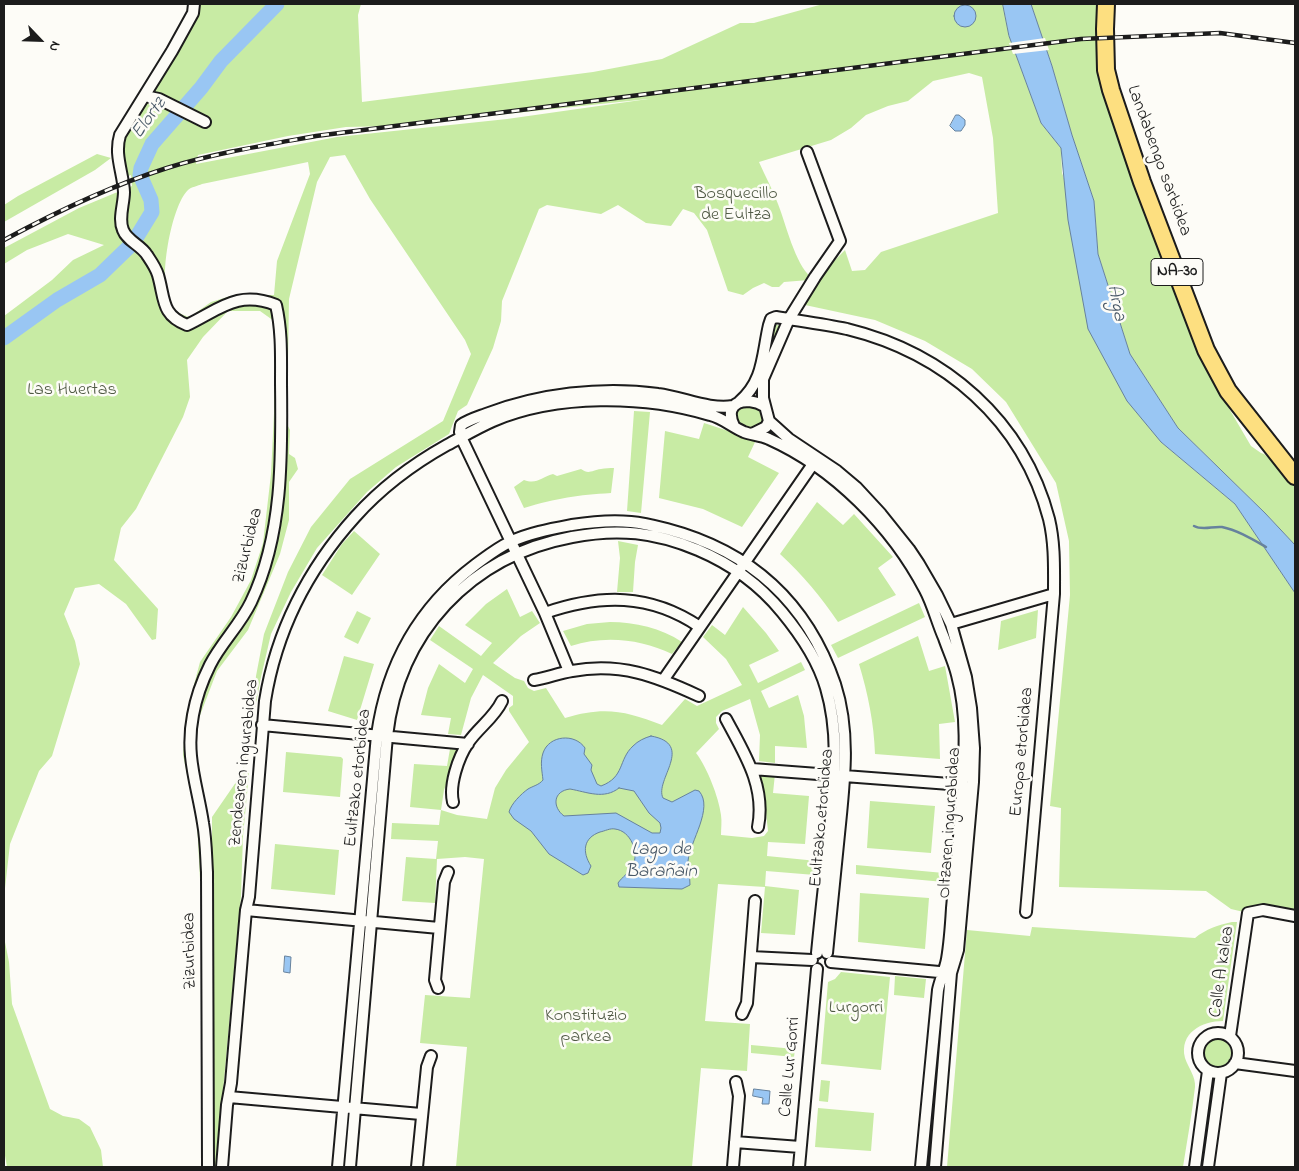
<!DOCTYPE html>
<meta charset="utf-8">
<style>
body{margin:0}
#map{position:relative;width:1299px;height:1171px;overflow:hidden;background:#fdfcf7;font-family:"Indie Flower",sans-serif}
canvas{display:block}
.frame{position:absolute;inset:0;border:5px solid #1c1c1c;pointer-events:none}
.north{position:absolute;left:15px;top:15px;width:50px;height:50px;-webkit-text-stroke:4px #fdfcf7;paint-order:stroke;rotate:114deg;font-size:14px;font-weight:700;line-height:20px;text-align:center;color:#1c1c1c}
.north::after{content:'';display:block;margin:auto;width:18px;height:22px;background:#1c1c1c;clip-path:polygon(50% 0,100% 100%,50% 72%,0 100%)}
</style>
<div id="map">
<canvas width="1299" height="1171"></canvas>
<div class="frame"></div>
<div class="north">N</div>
</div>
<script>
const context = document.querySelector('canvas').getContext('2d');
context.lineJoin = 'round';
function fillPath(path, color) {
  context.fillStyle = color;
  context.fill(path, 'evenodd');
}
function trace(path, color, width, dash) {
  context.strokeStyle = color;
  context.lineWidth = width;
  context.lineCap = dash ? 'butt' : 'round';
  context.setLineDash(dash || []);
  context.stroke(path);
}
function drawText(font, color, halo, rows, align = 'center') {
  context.font = font + ' "Indie Flower",sans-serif';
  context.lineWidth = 5;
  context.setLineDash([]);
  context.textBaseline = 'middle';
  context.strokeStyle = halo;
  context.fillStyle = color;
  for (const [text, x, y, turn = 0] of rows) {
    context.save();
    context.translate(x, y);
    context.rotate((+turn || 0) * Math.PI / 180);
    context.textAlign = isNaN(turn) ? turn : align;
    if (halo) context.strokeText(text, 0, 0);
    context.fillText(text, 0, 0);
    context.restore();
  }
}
fillPath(new Path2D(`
 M 198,4 L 361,4 L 358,15 L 362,102 L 593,72 L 662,59 L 740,23 L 754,23 L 823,4 L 1003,4 L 1009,36 L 1041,123 L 1061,148 L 1062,173 L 1161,442 L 1235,504 L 1295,593 L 1295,912 L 1282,908 L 1248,913 L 1231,909 L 1206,891 L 1059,887 L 1061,808 L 1050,806 L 1070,595 L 1069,541 L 1056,483 L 1006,402 L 972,369 L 925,341 L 875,320 L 805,305 L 830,265 L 845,250 L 852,271 L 865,270 L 881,252 L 998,213 L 993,138 L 982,77 L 969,73 L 933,81 L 908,101 L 888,106 L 866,115 L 851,128 L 831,140 L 759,162 C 765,176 773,190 778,204 C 786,224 795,264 811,277 L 809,280 L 784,282 L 779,287 L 772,287 L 764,283 L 753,288 L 743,295 L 728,291 L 707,230 L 694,213 L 683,209 L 671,226 L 646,223 L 618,205 L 601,214 L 547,205 L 539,209 L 502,301 L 501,321 L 493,348 L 467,405 L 458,411 L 449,434 L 396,467 L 367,492 L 317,548 L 291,592 L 271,634 L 261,677 L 243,773 L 256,676 L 264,634 L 288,572 L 311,527 L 350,479 L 443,421 L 471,354 L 465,340 L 370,199 L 345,155 L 330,157 L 317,182 L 289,299 L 287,424 L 290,430 L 289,454 L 295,458 L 298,469 L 289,482 L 289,520 L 280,554 L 248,630 L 217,671 L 199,718 L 195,753 L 204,815 L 209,833 L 200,879 L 197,823 L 183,755 L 186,715 L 200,662 L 231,617 L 251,580 L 263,543 L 271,474 L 274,413 L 274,321 L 260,311 L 228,311 L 203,337 L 187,360 L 190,397 L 183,417 L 136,509 L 121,528 L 114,560 L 158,609 L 156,639 L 152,640 L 126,604 L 99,584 L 75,588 L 64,614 L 75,641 L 80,664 L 52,756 L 39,771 L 10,844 L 4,897 L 4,316 L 52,280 L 73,260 L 104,245 L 68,234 L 27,250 L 4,264 L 4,248 L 79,208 L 132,186 L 131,175 L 123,178 L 121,147 L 131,125 L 161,79 L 194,22 ZM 648,99 L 507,119 L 337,137 L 196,164 L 198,155 L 288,136 L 346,127 L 392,126 ZM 308,162 L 310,174 L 277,261 L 274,295 L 234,295 L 211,302 L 190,317 C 181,315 174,311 169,302 C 158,282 171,206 188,190 C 191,187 198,186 202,184 Z
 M 1031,4 L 1096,4 L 1098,26 L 1176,284 L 1217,388 L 1251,446 L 1261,453 L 1264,454 L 1290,477 L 1295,484 L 1295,545 L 1265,513 L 1178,428 L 1130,354 L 1098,254 L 1094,201 L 1072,135 L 1052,66 Z
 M 97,154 L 111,158 L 95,170 L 4,222 L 4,205 L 18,196 Z
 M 774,324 L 781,326 L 763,373 Z
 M 746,405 L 758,409 L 763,412 L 764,418 C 756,441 717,415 746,405 Z
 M 634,411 L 650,412 L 641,513 L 627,511 Z
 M 704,423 L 756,440 L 748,457 L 779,473 L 742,527 L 703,509 L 659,498 L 665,431 L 699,439 Z
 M 614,468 L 611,493 C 578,495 557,498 524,508 L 514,487 L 524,480 C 537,485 541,477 553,474 L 557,476 L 581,469 C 589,475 592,470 601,469 C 605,468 610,468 614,468 Z
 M 817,502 L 843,525 L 854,514 L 893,557 L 878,568 L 896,595 L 838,622 C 821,597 803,575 780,554 Z
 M 354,531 L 380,554 L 352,595 L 322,575 L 342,544 Z
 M 618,541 L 638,545 L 635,562 L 633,592 L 617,592 L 620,558 Z
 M 507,589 L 520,617 L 532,611 L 540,623 L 521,636 L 493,663 L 515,678 L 524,681 L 528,688 L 534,691 L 546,688 L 565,718 C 604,706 626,711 662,725 L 685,699 L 697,706 L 742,685 L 726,659 L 703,637 L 712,625 L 725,635 L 743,607 L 766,633 L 779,651 L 749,665 L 758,683 L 801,662 L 805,670 L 761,691 L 769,708 L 798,695 L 804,716 L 807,748 L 775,746 L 775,763 L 759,761 L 760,735 L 750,699 L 722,711 L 716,717 L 716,723 L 719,729 L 696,753 C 707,767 719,798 721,815 C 722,822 721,828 721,835 L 752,838 L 764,836 L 768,831 L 764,795 L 759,777 L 761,773 L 775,774 L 773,793 L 809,796 L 805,844 L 768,842 L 767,856 L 817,861 L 815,875 L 766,871 L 765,886 L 799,890 L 795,935 L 761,933 L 765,887 L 718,884 L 705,1021 L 750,1024 L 747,1071 L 701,1068 L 692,1167 L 456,1167 L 467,1047 L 420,1043 L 425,995 L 470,998 L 484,859 L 465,857 L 437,859 L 435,903 L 402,901 L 406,857 L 436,859 L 438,841 L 391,839 L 392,823 L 439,825 L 441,810 L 410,807 L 414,764 L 447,766 L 450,749 L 459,750 L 444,790 L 441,810 L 457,815 L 487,819 L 495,788 L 506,770 L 529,742 L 509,711 L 509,708 L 513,705 L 513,696 L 483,675 L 471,698 L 461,735 L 448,734 L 451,718 L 421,715 L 428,688 L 439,664 L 465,683 L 473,669 L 430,640 L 439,626 L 481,656 L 492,643 L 465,625 L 486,604 Z
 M 919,603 L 925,617 L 838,658 L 831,645 Z
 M 1038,610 L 1036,638 L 998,650 L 1001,621 Z
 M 357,611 L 371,618 L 358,644 L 344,637 Z
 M 610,622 C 635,622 661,628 682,642 L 672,654 C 641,639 604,635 571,646 L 563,631 L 587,624 Z
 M 918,636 L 929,671 L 945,666 L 955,722 L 939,724 L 940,759 L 875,754 C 874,723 868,694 859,664 Z
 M 344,656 L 374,664 L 357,720 L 328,711 Z
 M 286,752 L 341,757 L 343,759 L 340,797 L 283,792 Z
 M 243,772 L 249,773 L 243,836 L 241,896 L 216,1167 L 211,1167 L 212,817 Z
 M 870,801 L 935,806 L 931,853 L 867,848 Z
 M 275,844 L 339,850 L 335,895 L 271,889 Z
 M 856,865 L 944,873 L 944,882 L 856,874 Z
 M 860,893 L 929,898 L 925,949 L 858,942 Z
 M 1232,922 L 1237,922 L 1223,1021 C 1202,1021 1179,1033 1185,1058 C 1188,1067 1196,1077 1195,1087 C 1192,1114 1187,1141 1183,1167 L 947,1167 L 967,930 L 1030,936 L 1032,927 L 1195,938 C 1206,929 1218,925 1232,922 Z
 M 4,937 L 9,962 L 12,1004 L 50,1109 L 63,1116 L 79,1119 L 90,1127 L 101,1150 L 103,1167 L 7,1167 L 4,1150 Z
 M 841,972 L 890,977 L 881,1070 L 821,1064 L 828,982 L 835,979 Z
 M 895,976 L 926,979 L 924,998 L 894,995 Z
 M 944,980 L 946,980 L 941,1040 L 938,1039 Z
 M1203 1053a14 14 0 1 1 28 0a14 14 0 1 1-28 0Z
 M 751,1045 L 795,1049 L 794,1057 L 751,1053 Z
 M 938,1048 L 941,1048 L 930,1167 L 927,1167 Z
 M 821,1080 L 830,1081 L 828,1102 L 819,1101 Z
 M 1211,1080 L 1215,1081 L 1202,1167 L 1200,1167 Z
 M 818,1108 L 874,1113 L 871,1151 L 815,1147 Z`), '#c8eba4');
const water = new Path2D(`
 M 1003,4 L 1031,4 L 1052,66 L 1072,135 L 1094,201 L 1098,254 L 1130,354 L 1178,428 L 1265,513 L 1295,545 L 1295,593 L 1235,504 L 1161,442 L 1127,401 L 1088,329 L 1068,220 L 1061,148 L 1041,123 L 1009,36 Z
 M954 16a11 11 0 1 1 22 0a11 11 0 1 1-22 0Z
 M 956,115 L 959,115 L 965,120 L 965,125 L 961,131 L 955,131 L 950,126 Z
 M 651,736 C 696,744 654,780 663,798 L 672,802 L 695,790 L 699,791 C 714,808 690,841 688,861 C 688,870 690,877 690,885 L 682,889 L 619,887 L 618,883 C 622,877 630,872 633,866 C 639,852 631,831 615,829 C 610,828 605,831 600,832 C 583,838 582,852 591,866 L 588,873 L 583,875 L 549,854 L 531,831 L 514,819 L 509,812 C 511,804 521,794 528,789 C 533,786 539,785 543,780 C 542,771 540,762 543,753 C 549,735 575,733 585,748 L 584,754 L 592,765 L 591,770 L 597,784 L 601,786 C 625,777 618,760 633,746 C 638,741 644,738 651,736 ZM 619,788 L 634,791 L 649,813 L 660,823 L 661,828 L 660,833 L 652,833 L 616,813 L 564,816 C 552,807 553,791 570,789 C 587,792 604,800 619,788 Z
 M 285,956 L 291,957 L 290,973 L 284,972 Z
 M 754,1089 L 770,1091 L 769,1104 L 762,1104 L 763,1098 L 753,1096 Z`);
fillPath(water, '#99c6f3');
trace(water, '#67829d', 1);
fillPath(new Path2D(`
 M 1045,38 L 1049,50 L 1013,54 L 1009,43 Z`), '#fdfcf7');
trace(new Path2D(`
 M 1194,526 C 1203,531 1212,526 1222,527 C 1237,530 1252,539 1266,547`), '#67829d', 2.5);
trace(new Path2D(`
 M 4,338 L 57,300 L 100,275 L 133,243 L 152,212 L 151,200 L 140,175 L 141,168 L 152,144 L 201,88 L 221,61 L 277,4`), '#99c6f3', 15);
const minor = new Path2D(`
 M 194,4 L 193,13 L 172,51 L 120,135 C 114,155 123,172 124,192 C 124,204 118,219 123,230 C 127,241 141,245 147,255 C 151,261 156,268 158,275 C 165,299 161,315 187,325 C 220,309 238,290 276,305 C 282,331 281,357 281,383 C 282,457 283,535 251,602 C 240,625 221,643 210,665 C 202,681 196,698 193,715 C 185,756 197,784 203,823 C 206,839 206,856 207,872 L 208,1167
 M 145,96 L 159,99 L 205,122
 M 739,402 C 764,381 762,355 769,325 L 771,319 L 776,317 C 800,321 824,324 847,329 C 945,353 1023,420 1049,519 C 1055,544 1054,569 1054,594 L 951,624
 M 769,421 L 789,439 L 837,471 L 856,487 L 881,514 L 909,549 L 919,564 L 937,595 L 951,624 L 966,677 L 971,708 L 974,748 L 973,782 L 958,950 L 951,973 L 935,1167
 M 734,426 C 722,401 747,396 764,406
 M 752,434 L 766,427 L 769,421 L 763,398 L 763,379 L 789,319 L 815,277 L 840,241 L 807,152
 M 545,613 C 600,594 650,593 700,627
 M 569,671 L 545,613 L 461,437 L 460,432 L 461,425 C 468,420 478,417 486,414 C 538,394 602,386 658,394 C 683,397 709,410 733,406
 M 664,679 L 813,464
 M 534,680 C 547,678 559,673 572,671 C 620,662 656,676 699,696
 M 726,719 C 744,753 766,786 758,827
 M 262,725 L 468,744
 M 752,769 L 963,785
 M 453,802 C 449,785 458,758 468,743 C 478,728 494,718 502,701
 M 246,910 L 439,928
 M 1026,912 L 1054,594
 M 751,957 L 812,960
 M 831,962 L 950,973
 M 438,988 L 435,980 L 444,882 L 448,872
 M 742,1014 L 747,1003 L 755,901
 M1198 1053a20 20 0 1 1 40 0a20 20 0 1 1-40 0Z
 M 1230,1036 L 1248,913 L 1263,910 L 1295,916
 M 1235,1063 L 1295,1071
 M 229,1097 L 421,1114
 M 735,1142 L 800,1147
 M 222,1167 L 227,1105 L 231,1083 L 246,910 L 249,897 L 265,701 C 276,632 308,569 355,517 C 381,488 413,464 447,445 C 462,437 477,428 493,421 C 557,394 643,395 710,415 C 723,418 732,427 744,432 C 752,435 761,435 769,439 C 834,468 892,527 925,590 C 933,605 937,622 944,638 C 948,650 954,662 957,675 C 969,719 964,765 961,811 C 959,843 955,875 952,908 C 951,925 950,942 947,959 C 945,970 940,980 938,990 L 921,1167
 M 338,1167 L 377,735 C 387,664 418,608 475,565 C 486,557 497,548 510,542 C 529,533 551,529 572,525 C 591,522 611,520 631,522 C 643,523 655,526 667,529 C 750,551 807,602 835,684 C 851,733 844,784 839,834 C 835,874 831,913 827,953
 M 350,1167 L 387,736 C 399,632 470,556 572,537 C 618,528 655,532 698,550 C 731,564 759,584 782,612 C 801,635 818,660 826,688 C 840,735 834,782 830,829 C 826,870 821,911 817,953
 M 417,1167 L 427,1067 L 431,1056
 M 733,1167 L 739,1096 L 736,1082
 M 799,1167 L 817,969
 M 1195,1167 L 1208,1071
 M 1208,1167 L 1221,1073`);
const trunk = new Path2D(`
 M 1106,4 L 1105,29 L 1106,70 L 1111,90 L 1142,182 L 1206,350 L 1228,391 L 1295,476`);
trace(minor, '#1c1c1c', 14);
trace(trunk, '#1c1c1c', 20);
trace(minor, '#fdfcf7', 10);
trace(trunk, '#fddf80', 16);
const rail = new Path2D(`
 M 4,240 C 56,212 110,186 167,168 C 215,153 266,145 316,136 L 1081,39 L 1220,33 L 1295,43`);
trace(rail, '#1c1c1c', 4.5);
trace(rail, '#fdfcf7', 2.5, [8]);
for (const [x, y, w] of [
 [1177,272,52]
]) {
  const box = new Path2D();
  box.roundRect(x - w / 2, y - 13.5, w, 27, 4);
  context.fillStyle = '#fdfcf7';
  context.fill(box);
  trace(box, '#1c1c1c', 1);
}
drawText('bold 16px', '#1c1c1c', null, [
 ["NA-30",1177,272]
]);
drawText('18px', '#1c1c1c', '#fdfcf7', [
 ["Landabengo sarbidea",1158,161,70],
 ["Zizurbidea",249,546,-76],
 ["Europa etorbidea",1023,752,-85],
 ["Zendearen ingurabidea",245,763,-84],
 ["Eultzako etorbidea",359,778,-84],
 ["Eultzako etorbidea",823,818,-85],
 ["Oltzaren ingurabidea",951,823,-86],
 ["Zizurbidea",191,951,-91],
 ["Calle A kalea",1223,972,-82],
 ["Calle Lur Gorri",791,1067,-85]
]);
drawText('18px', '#505a45', '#fdfcf7', [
 ["Bosquecillo",736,195],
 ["de Eultza",736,216],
 ["Las Huertas",72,391],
 ["Lurgorri",856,1009],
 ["Konstituzio",586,1017],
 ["parkea",586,1038]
]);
drawText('italic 19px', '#485867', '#fdfcf7', [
 ["Elortz",150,119,-54],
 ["Arga",1115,303,78],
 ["Lago de",661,851],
 ["Barañain",661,873]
]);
</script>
